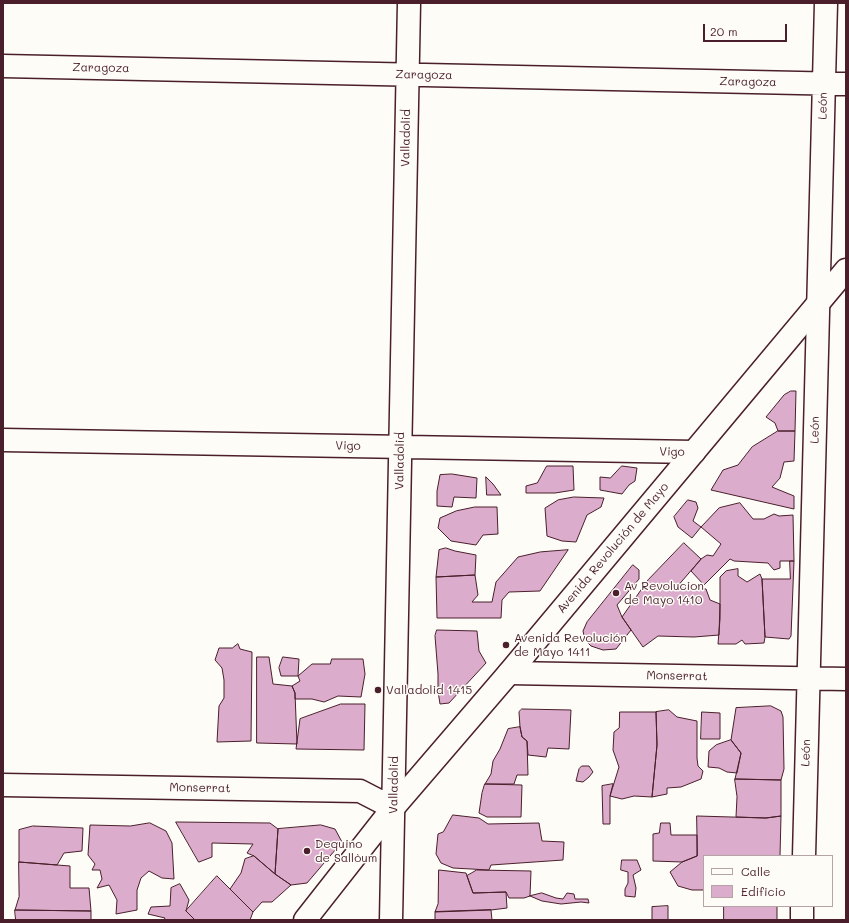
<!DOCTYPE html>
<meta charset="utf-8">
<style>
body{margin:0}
#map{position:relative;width:849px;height:923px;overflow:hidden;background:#fdfcf7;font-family:Mali,sans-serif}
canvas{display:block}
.frame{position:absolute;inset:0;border:4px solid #4a1f2b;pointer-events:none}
.legend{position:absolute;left:703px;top:855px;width:130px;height:52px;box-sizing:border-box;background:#fdfcf7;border:1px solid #b5a4a5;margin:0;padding:5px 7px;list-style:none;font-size:12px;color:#4a1f2b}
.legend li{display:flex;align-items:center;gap:8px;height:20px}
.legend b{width:20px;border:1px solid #b5a4a5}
.scale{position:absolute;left:703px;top:24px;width:84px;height:18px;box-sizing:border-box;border:2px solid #4a1f2b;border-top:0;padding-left:5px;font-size:12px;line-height:14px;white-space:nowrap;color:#4a1f2b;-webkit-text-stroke:3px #fdfcf7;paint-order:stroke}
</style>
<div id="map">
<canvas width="849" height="923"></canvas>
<div class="frame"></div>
<ul class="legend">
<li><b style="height:5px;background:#fdfcf7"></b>Calle</li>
<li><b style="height:11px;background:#dcaccc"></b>Edificio</li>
</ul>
<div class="scale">20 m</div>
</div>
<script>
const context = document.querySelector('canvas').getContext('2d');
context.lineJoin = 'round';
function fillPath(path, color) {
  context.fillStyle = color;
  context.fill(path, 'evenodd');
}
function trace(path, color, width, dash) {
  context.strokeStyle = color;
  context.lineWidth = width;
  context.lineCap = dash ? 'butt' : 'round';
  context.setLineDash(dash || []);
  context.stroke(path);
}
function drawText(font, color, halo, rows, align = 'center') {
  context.font = font + ' Mali,sans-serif';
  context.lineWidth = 3;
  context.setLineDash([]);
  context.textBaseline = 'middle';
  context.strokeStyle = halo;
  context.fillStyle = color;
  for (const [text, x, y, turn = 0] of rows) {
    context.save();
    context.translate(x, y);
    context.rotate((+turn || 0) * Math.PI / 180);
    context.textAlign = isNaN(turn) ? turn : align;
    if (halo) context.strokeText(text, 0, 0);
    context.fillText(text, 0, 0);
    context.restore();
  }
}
const building = new Path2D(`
 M 791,391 L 796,391 L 795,431 L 778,431 L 775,423 L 766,417 L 784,395 Z
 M 778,431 L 795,431 L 794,461 L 784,462 L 780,478 L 772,487 L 794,496 L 794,509 L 711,490 L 723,470 L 738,465 L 752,447 Z
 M 547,466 L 573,466 L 574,490 L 555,493 L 526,493 L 526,486 L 537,483 Z
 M 622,466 L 637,468 L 635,481 L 629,485 L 622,494 L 600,490 L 600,477 L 610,478 Z
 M 452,474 L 477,478 L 476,498 L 454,497 L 452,507 L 437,506 L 437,491 L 440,475 Z
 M 486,477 L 493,484 L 501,495 L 487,495 Z
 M 574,497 L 604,498 L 601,507 L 587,515 L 576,542 L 562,541 L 547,536 L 545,508 L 558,500 Z
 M 688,500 L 696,502 L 698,508 L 693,521 L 701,527 L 692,538 L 678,527 L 674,517 Z
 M 740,503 L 753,519 L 764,519 L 774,514 L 779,516 L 793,515 L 794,561 L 780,561 L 780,568 L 774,570 L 768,563 L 734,561 L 730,559 L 704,585 L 691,571 L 701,559 L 707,555 L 713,556 L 721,544 L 701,527 L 719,508 Z
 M 475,507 L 497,507 L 498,534 L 483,535 L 476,545 L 451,541 L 438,528 L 440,518 L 456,511 Z
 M 684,543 L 701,559 L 676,588 L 706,589 L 710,600 L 720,604 L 719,635 L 694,637 L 658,636 L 643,647 L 622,617 L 648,580 Z
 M 446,548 L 455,551 L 476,555 L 475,575 L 436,577 L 439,550 Z
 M 568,550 L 540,591 L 509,592 L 502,600 L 501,618 L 437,618 L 436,577 L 475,575 L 478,595 L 472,602 L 492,602 L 496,582 L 518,557 L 540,552 Z
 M 790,561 L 794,561 L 791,636 L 789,639 L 765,637 L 762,579 L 790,579 Z
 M 633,565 L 639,570 L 639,579 L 617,605 L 622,617 L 631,630 L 616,649 L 603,650 L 591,646 L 585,640 L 583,631 L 587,622 Z
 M 738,569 L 738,576 L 747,582 L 760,574 L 762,579 L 765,637 L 764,643 L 745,644 L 742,640 L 736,644 L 718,644 L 720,619 L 720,577 L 726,571 Z
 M 437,630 L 477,631 L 479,651 L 486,663 L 449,703 L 440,704 L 438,691 L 438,674 L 435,636 Z
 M 238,644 L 240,649 L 252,652 L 251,741 L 217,742 L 219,706 L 224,698 L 224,680 L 222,668 L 215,660 L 219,648 L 232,648 Z
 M 257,657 L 269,657 L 273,684 L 292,686 L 295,693 L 297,744 L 257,743 Z
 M 283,657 L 299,659 L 298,676 L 281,676 L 279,668 Z
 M 332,659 L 363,659 L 365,674 L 361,697 L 338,696 L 324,702 L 312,699 L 295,699 L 295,693 L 292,686 L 300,681 L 298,676 L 312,664 L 330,664 Z
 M 341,704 L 365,704 L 364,750 L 296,749 L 300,719 Z
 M 771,706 L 781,711 L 783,717 L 784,769 L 781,780 L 735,779 L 741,753 L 731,740 L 736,708 Z
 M 522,709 L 571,710 L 569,749 L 548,748 L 546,757 L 528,755 L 527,741 L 522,737 L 520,727 L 519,712 Z
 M 669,710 L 677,717 L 697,721 L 697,758 L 698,766 L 703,771 L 701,779 L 681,787 L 667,788 L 667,794 L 652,797 L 657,745 L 656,712 Z
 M 620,712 L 656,712 L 657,745 L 652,797 L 634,796 L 622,799 L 610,796 L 619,767 L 613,750 L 614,732 L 619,728 Z
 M 702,712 L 720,713 L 720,739 L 701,739 Z
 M 520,727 L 522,737 L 527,741 L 528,775 L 517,775 L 514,784 L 485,784 L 491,774 L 493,761 L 500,749 L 508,729 Z
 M 731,740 L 741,753 L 737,773 L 727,772 L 719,768 L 708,767 L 709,751 L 716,745 Z
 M 582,766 L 589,766 L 593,772 L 589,777 L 583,782 L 576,781 L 579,769 Z
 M 735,779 L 781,780 L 781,816 L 766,818 L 736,817 L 737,797 Z
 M 485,784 L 522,785 L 521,817 L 487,817 L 479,813 L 482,793 Z
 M 613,784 L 610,796 L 610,824 L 603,824 L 602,786 Z
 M 453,815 L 479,818 L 488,824 L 539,823 L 542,841 L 564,842 L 563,860 L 491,865 L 489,870 L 453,868 L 441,863 L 436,854 L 438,834 L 443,832 Z
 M 697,816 L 766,818 L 781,816 L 780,856 L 704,856 L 704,890 L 692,890 L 678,886 L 670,872 L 682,862 L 697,856 Z
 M 176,822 L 270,823 L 278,829 L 275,874 L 254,856 L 247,853 L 253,844 L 212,843 L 212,857 L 199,862 Z
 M 150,823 L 166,831 L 172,843 L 174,879 L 162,878 L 149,871 L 141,878 L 137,890 L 137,910 L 116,914 L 117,900 L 109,885 L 97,888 L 102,879 L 100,870 L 92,870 L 95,864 L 88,855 L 90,825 L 130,826 Z
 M 661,823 L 670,823 L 671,835 L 697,835 L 697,856 L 682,862 L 653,861 L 653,834 L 659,833 Z
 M 321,825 L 335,829 L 342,842 L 307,883 L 291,885 L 275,874 L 278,829 Z
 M 33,826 L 83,828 L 82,851 L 64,853 L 57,865 L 19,862 L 19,830 Z
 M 254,856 L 275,874 L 291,885 L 272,902 L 262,902 L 253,912 L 230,889 L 241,873 L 245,859 Z
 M 622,860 L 637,860 L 641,870 L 633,875 L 636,888 L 635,897 L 625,896 L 625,889 L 628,883 L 628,872 L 621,870 Z
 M 19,862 L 70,866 L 70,888 L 89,888 L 91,911 L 15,910 L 19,897 Z
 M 439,870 L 466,873 L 473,893 L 506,892 L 507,908 L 491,910 L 435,912 L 438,904 Z
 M 477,870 L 531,871 L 530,896 L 524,898 L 509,898 L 506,892 L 473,893 L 467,876 Z
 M 217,876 L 253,912 L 250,920 L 195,920 L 186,911 Z
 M 180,884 L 189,900 L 186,911 L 195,920 L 164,920 L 165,918 L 148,914 L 151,907 L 170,906 L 171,888 Z
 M 542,893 L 556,898 L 563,899 L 567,893 L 574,894 L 575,899 L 588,899 L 589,903 L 581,902 L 561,904 L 542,901 L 530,896 Z
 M 668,906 L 668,920 L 652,920 L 652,907 Z
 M 724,906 L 777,906 L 777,920 L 724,920 Z
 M 15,910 L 91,911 L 91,920 L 16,920 Z
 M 491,910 L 492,920 L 435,920 L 435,912 Z`);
fillPath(building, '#dcaccc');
trace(building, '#4a1f2b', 1);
const minor = new Path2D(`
 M 3,66 L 846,84
 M 3,440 L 694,452
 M 509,673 L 846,679
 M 3,785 L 360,791 L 393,808
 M 804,856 L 826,3
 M 391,920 L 409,3
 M 802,920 L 802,906`);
const major = new Path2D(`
 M 305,920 L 393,808 L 509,673 L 846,270`);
trace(minor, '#4a1f2b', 25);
trace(major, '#4a1f2b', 25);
trace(minor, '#fdfcf7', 22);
trace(major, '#fdfcf7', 22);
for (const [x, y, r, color] of [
 [616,593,4,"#4a1f2b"],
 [506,645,4,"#4a1f2b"],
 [378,690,4,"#4a1f2b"],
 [307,851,4,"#4a1f2b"]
]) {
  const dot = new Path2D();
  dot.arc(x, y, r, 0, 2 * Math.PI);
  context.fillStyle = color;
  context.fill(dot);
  trace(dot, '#fdfcf7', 1.5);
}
drawText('12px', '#4a1f2b', '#fdfcf7', [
 ["Zaragoza",101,68,1],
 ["Zaragoza",424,75,1],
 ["Zaragoza",748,82,1],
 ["León",823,106,-89],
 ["Valladolid",406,138,-89],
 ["León",815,430,-89],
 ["Vigo",348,446,1],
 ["Vigo",672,452,1],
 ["Valladolid",400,461,-89],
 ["Avenida Revolución de Mayo",613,548,-50],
 ["Monserrat",677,676,1],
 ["León",806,753,-88],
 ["Valladolid",394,785,-89],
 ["Monserrat",200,788,1]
]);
drawText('12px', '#4a1f2b', '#fdfcf7', [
 ["Av Revolucion",624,586],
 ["de Mayo 1410",624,600],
 ["Avenida Revolución",514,638],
 ["de Mayo 1411",514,652],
 ["Valladolid 1415",386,690],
 ["Dequino",315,844],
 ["de Sallòum",315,858]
], 'left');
</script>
